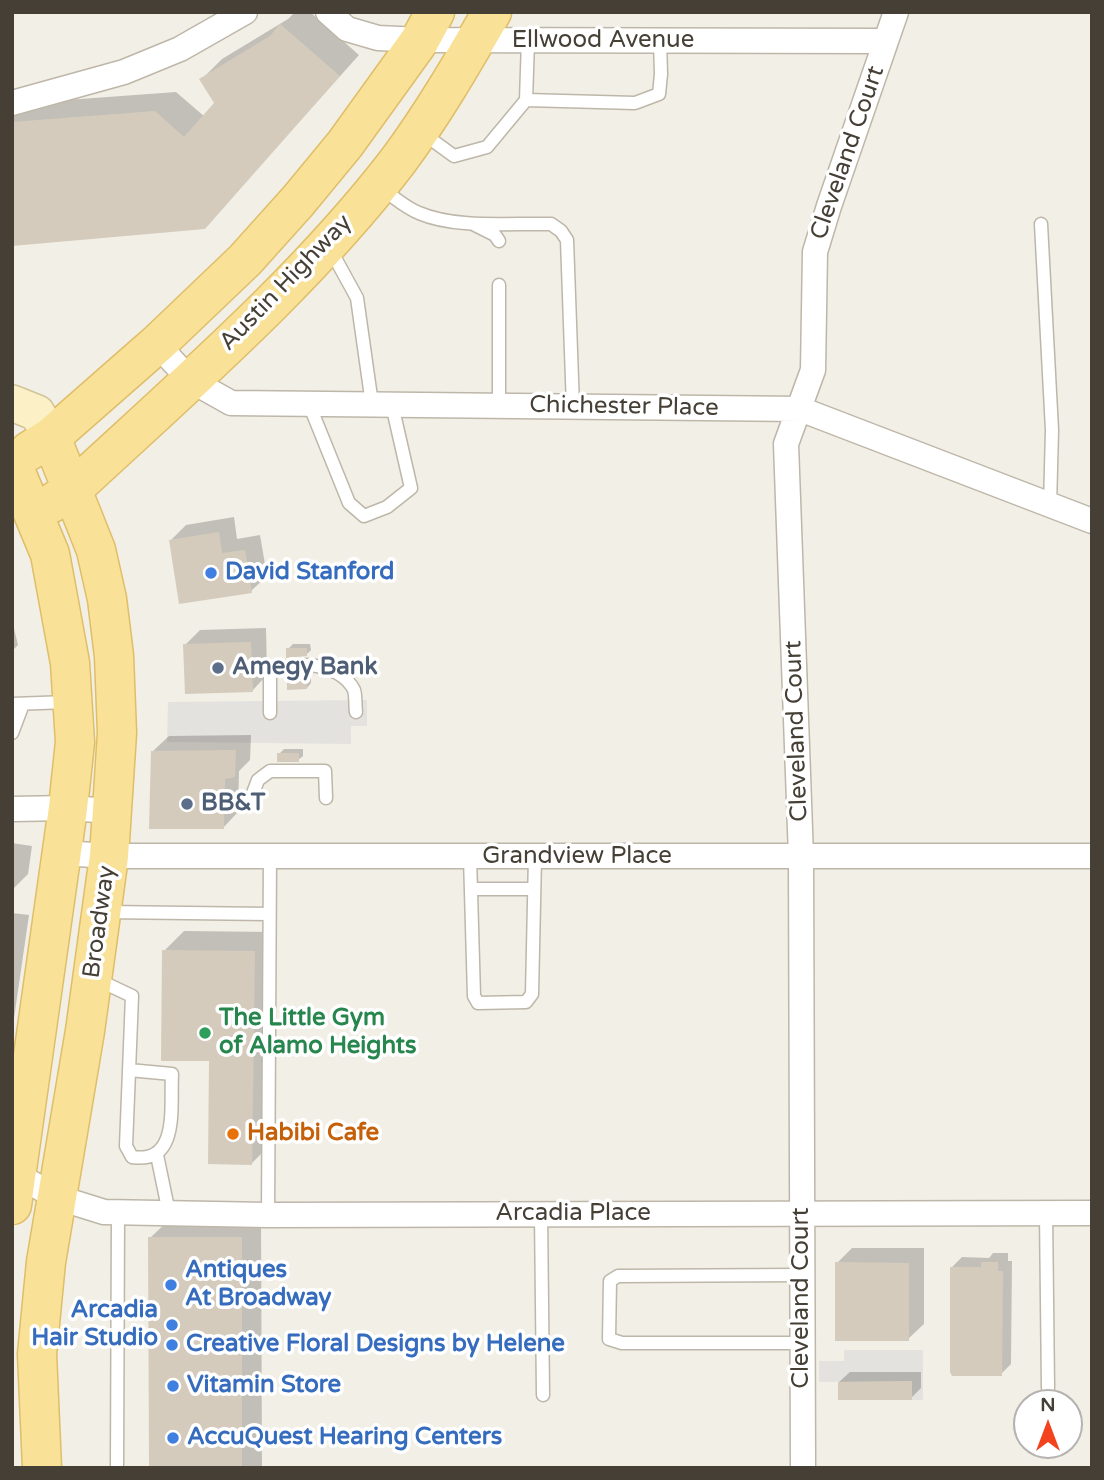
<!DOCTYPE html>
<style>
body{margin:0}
#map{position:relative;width:1104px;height:1480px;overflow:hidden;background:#f2efe6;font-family:"Varela Round",sans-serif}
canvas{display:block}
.frame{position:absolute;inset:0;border:14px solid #453f36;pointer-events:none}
.north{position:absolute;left:1013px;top:1389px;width:70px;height:70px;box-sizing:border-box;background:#fff;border:2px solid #b5b2af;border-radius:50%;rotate:0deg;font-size:19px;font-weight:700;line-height:28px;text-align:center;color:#453f36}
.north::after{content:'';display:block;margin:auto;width:24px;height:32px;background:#f2431e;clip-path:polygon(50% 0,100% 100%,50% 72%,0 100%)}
</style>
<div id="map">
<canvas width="1104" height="1480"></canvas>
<div class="frame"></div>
<div class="north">N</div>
</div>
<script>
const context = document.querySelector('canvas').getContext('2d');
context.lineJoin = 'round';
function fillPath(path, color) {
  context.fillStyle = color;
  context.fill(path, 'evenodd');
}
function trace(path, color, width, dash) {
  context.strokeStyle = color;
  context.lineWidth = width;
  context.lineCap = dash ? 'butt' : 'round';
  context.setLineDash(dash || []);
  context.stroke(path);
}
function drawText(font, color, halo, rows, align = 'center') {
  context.font = font + ' "Varela Round",sans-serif';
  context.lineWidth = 7;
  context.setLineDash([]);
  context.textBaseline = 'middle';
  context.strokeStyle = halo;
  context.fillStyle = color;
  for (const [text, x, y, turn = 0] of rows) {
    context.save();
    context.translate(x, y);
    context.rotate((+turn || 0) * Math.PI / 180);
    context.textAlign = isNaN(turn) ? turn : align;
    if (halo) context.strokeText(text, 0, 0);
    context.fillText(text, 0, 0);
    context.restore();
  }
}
fillPath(new Path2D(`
 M 367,700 L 367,726 L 351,726 L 351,744 L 167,742 L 168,702 Z
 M 844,1350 L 923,1350 L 923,1400 L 912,1400 L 911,1381 L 819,1382 L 819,1361 L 844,1361 Z`), '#e4e2de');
fillPath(new Path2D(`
 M 295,12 L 310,12 L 359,55 L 204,228 L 12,245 L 12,104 L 176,92 L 205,117 L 217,103 L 202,79 L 222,59 L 288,19 Z
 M 234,517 L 237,539 L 260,535 L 267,576 L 251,591 L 171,540 L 186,525 Z
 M 12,620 L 18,645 L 12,651 Z
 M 266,628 L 267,675 L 252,691 L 185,645 L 200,630 Z
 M 293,644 L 310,644 L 311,650 L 306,655 L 288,649 Z
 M 311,670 L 311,683 L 307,688 L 289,677 L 293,672 Z
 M 251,735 L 250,760 L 239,771 L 238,812 L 223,828 L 153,751 L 169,736 Z
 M 284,749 L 303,749 L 303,756 L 298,760 L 279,754 Z
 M 12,843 L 32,846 L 28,874 L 12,890 Z
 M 12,913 L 29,915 L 12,1032 Z
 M 184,931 L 274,932 L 272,1143 L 252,1163 L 211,1060 L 164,951 Z
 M 171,1218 L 261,1218 L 262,1468 L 150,1468 L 150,1238 Z
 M 852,1248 L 924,1248 L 924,1324 L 908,1339 L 837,1263 Z
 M 993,1253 L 1008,1253 L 1008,1261 L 1012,1261 L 1011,1364 L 1001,1374 L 952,1267 L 962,1257 L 989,1258 Z
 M 850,1372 L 921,1372 L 921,1388 L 911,1398 L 839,1382 Z`), '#0003');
fillPath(new Path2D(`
 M 280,24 L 340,76 L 205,229 L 12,246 L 12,122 L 155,111 L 184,137 L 214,103 L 199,79 L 270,36 Z
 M 219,532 L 222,553 L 245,550 L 252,593 L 179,604 L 169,540 Z
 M 251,642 L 253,692 L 185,694 L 183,644 Z
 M 286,648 L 307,648 L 307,656 L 286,658 Z
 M 307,674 L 307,689 L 287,690 L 287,676 Z
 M 236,750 L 235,777 L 225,779 L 224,829 L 149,829 L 151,751 Z
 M 277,753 L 299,753 L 299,762 L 277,762 Z
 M 162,950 L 255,951 L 252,1165 L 208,1164 L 209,1061 L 161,1061 Z
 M 148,1237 L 242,1237 L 242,1468 L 149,1468 Z
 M 835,1262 L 909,1263 L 909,1341 L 835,1341 Z
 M 981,1262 L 998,1262 L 998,1271 L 1003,1271 L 1002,1376 L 952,1376 L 950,1372 L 950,1267 L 981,1267 Z
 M 912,1381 L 912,1400 L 838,1400 L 838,1382 Z`), '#d4cbbc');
const lane = new Path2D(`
 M 526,100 L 635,103 L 659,94 L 661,74 L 660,41
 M 421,132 L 454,156 L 487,147 L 526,100 L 528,41
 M 382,189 C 394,197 406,208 419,213 C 456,229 511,223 551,224 L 561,231 L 567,240 L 573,407
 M 473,224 L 495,235 L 499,241
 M 1041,224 L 1052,430 L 1050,506
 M 329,247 L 357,298 L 372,404
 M 499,285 L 499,406
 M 309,404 L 349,503 L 364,516 L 387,507 L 411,488 L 392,405
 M 12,704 L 68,702
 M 270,713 L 270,674 C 293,658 341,663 354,690 C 356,696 355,706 356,712
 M 12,733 L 23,704
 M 250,801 L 258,780 L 270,771 L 325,771 L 326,798
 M 470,857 L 474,996 L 478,1003 L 526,1002 L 532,994 L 535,857
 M 471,889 L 534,889
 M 105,912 L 269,914
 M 96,979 L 132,996 L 126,1146 L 132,1157 C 180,1164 170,1107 172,1074 L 129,1070
 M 157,1155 L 169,1213
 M 541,1213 L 543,1395
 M 1046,1213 L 1048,1388
 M 268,1215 L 270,855
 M 802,1275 L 618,1276 L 610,1281 L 609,1339 L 622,1343 L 802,1343
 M 117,1468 L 118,1212`);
const street = new Path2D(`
 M 328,12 L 347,29 L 378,38 L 420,40 L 886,41
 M 12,103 L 124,72 L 180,49 L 245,12
 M 157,344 L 190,380 L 231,403 L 800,409 L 1092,521
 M 12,809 L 68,808 L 112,811
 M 62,853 L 109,856 L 1092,856
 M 12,1172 L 56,1197 L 104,1212 L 268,1215 L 1092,1213
 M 803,1468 L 801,857 L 786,444 L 813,370 L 815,252 L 829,206 L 896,12`);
const secondary = new Path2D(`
 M 12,403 L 37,413 L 51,437`);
const primary = new Path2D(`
 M 29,451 L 51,437 L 157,344 L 245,260 L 298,201 L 345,144 L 420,40 L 435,12
 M 12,463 L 50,554 L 70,663 L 75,742 L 68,808 L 12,1205
 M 52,503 L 73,489 C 184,386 306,281 398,161 C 433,114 463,62 492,12
 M 42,1468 L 37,1354 L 46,1262 L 85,1031 L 109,856 L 117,733 L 114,656 L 107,599 L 96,550 L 51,437`);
trace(lane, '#beb7a9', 15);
trace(street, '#beb7a9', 27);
trace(secondary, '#d1c398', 38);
trace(primary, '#dfbe68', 41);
trace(lane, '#fff', 12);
trace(street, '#fff', 24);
trace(secondary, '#fcf1c6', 35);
trace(primary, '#fae198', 38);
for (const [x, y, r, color] of [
 [211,573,7,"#3f7fe0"],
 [218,668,7,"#5c6f8a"],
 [187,804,7,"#5c6f8a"],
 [205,1033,7,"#2e9e5b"],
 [233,1134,7,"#e8710a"],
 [171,1285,7,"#3f7fe0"],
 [172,1325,7,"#3f7fe0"],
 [172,1345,7,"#3f7fe0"],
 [173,1386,7,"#3f7fe0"],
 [173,1438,7,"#3f7fe0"]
]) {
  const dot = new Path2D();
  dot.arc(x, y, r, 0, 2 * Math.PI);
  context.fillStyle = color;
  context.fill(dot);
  trace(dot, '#fff', 2.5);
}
drawText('24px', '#453f36', '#fff', [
 ["Ellwood Avenue",603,41],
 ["Cleveland Court",848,153,-71],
 ["Austin Highway",286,283,-46],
 ["Chichester Place",624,407,1],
 ["Cleveland Court",797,731,-92],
 ["Grandview Place",577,857],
 ["Broadway",100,922,-82],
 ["Arcadia Place",573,1214],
 ["Cleveland Court",802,1298,-90]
]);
drawText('bold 24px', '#366cbe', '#fff', [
 ["David Stanford",225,573],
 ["Antiques",185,1271],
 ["At Broadway",185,1299],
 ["Arcadia",158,1311,"right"],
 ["Hair Studio",158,1339,"right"],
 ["Creative Floral Designs by Helene",186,1345],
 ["Vitamin Store",187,1386],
 ["AccuQuest Hearing Centers",187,1438]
], 'left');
drawText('bold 24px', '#4e5e75', '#fff', [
 ["Amegy Bank",232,668],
 ["BB&T",201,804]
], 'left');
drawText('bold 24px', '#27864d', '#fff', [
 ["The Little Gym",219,1019],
 ["of Alamo Heights",219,1047]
], 'left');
drawText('bold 24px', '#c56008', '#fff', [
 ["Habibi Cafe",247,1134]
], 'left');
</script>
